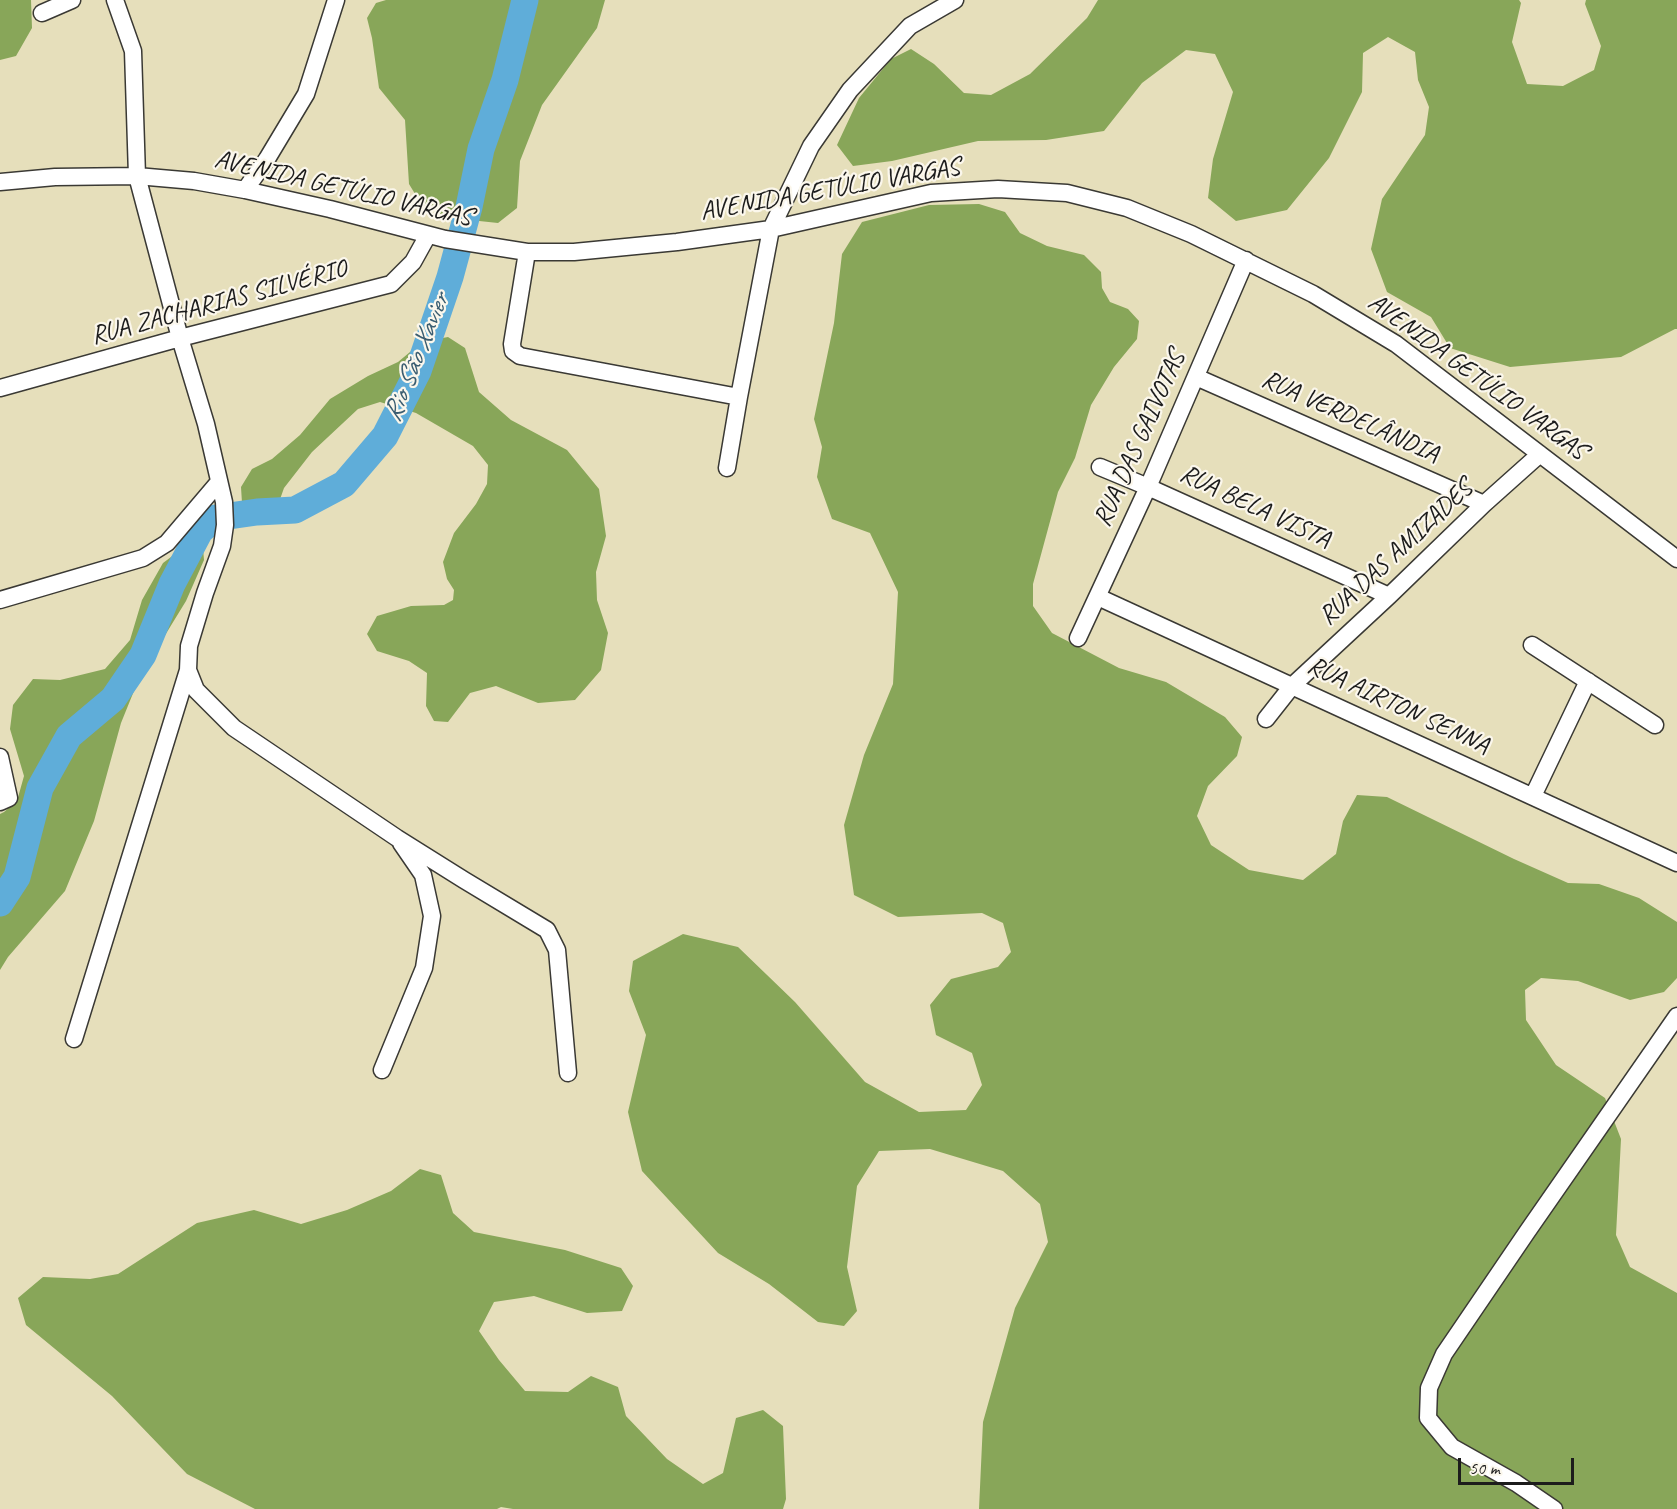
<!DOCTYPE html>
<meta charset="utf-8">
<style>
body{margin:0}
#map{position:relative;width:1677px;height:1509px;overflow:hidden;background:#e6dfbb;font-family:Caveat,sans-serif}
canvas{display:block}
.scale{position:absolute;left:1458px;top:1458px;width:116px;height:27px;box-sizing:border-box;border:3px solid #1c1c1c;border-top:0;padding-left:8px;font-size:18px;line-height:21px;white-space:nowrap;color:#1c1c1c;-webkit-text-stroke:4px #fbf7ec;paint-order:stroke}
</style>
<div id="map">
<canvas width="1677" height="1509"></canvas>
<div class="scale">50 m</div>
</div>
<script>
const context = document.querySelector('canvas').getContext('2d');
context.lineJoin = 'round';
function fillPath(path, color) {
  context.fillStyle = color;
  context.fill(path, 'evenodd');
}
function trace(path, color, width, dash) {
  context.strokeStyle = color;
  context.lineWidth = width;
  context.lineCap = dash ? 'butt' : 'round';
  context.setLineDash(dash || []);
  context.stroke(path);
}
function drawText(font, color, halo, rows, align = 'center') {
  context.font = font + ' Caveat,sans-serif';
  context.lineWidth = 4.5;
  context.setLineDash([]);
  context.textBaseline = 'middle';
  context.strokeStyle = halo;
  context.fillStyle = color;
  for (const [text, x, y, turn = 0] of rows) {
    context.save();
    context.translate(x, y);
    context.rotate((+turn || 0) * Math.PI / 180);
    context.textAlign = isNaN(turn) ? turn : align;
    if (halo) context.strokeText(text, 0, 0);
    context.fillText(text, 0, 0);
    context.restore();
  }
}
fillPath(new Path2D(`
 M 0,0 L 31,0 L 32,28 L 16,56 L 0,60 Z
 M 386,0 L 605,0 L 597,28 L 542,105 L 520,161 L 517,208 L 498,223 L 451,218 L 423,207 L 409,184 L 405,120 L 379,88 L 372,38 L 367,18 L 376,3 Z
 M 1098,0 L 1519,0 L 1521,3 L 1512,42 L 1527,84 L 1563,86 L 1594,70 L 1601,46 L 1585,4 L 1586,0 L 1677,0 L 1677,329 L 1675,329 L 1621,357 L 1510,367 L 1450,348 L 1431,317 L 1387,292 L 1371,249 L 1382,199 L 1425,135 L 1429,107 L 1418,80 L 1415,52 L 1388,37 L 1363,53 L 1362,92 L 1329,158 L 1287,210 L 1236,221 L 1208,198 L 1213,159 L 1233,92 L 1215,54 L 1186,50 L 1142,83 L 1104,131 L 1046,140 L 978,141 L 892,161 L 853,166 L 837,145 L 859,98 L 891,59 L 911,49 L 934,64 L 964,93 L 991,95 L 1030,74 L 1087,18 Z
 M 979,204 L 1005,212 L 1020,233 L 1047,246 L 1084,255 L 1101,272 L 1102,288 L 1110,302 L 1128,309 L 1139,321 L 1137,339 L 1114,367 L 1091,405 L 1075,458 L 1058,492 L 1033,584 L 1033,606 L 1052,633 L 1119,668 L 1166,682 L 1225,717 L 1242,737 L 1237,756 L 1208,786 L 1197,816 L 1211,845 L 1249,870 L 1303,880 L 1336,854 L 1343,821 L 1357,795 L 1387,797 L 1514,859 L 1568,883 L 1599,884 L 1639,898 L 1677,922 L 1677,978 L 1664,992 L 1630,1000 L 1578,981 L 1541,978 L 1525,990 L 1526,1020 L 1556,1065 L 1605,1098 L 1621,1139 L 1616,1235 L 1630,1267 L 1677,1293 L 1677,1509 L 979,1509 L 983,1422 L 1015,1308 L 1048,1242 L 1040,1204 L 1003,1171 L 930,1149 L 879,1151 L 857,1186 L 847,1267 L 857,1311 L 844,1326 L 818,1322 L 769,1284 L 718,1253 L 642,1171 L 628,1112 L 646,1035 L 629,991 L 633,961 L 683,934 L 738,947 L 795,1002 L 865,1082 L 919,1112 L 966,1110 L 982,1085 L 972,1053 L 936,1035 L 930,1005 L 951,979 L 998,967 L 1011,952 L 1003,923 L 982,913 L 898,917 L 854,895 L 844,825 L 864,755 L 893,684 L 898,592 L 870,533 L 832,519 L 817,477 L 822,447 L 814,419 L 834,323 L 842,254 L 862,222 L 929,205 Z
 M 448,337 L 465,348 L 479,392 L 511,420 L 567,450 L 599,489 L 606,536 L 596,572 L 597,600 L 608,633 L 601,670 L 575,700 L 538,703 L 496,686 L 470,693 L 448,722 L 434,721 L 426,706 L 427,673 L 409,661 L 377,651 L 367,634 L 377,616 L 411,606 L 444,605 L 453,600 L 454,590 L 447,579 L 443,562 L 454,533 L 476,504 L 487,484 L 488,465 L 473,446 L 416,413 L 380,402 L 358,409 L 312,452 L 284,488 L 273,519 L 261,524 L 249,519 L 242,503 L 241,487 L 252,469 L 272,459 L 300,435 L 330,399 L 368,376 L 398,362 L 422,342 Z
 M 187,545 L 203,548 L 204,560 L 186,601 L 140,676 L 121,723 L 94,821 L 65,891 L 8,957 L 0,970 L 0,814 L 4,812 L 17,801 L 24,776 L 10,729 L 13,705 L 33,679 L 60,680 L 105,669 L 130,640 L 142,600 L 163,563 Z
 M 420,1169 L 441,1175 L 453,1213 L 474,1232 L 565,1250 L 621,1268 L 633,1286 L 622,1311 L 587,1313 L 534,1296 L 494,1302 L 479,1331 L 499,1360 L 525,1391 L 568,1392 L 591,1376 L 618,1387 L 626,1416 L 667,1459 L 703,1484 L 723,1473 L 736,1418 L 763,1410 L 783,1426 L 786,1499 L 783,1509 L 513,1509 L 501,1507 L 497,1509 L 255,1509 L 187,1474 L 112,1396 L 26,1325 L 18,1298 L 43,1277 L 90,1279 L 118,1274 L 197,1223 L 254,1210 L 301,1224 L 347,1210 L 391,1191 Z`), '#88a659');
trace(new Path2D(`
 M 0,903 L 17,877 L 40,788 L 69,736 L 113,699 L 143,655 L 172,584 L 200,531 L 215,518 L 257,512 L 295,510 L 344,484 L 385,436 L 418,371 L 450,277 L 469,207 L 481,149 L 505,80 L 525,0`), '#5fadd9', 27);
const minor = new Path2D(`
 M 115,0 L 133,51 L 137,176 L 180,338 L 206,424 L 224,502 L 225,525 L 222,546 L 205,593 L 189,646 L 188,670 L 196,690 L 234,728 L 397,838 L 464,880 L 547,930 L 557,950 L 568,1073
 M 42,13 L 72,0
 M 0,182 L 55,177 L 137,176 L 194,181 L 245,190 L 330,209 L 445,239 L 527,252 L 574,252 L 677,242 L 771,229 L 931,193 L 998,189 L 1067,193 L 1127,208 L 1191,234 L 1313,294 L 1396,344 L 1677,559
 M 245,190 L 267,159 L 306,94 L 336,0
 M 527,252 L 512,344 L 513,351 L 520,356 L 739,397
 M 1196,377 L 1484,504
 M 0,388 L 180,338 L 391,284 L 413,262 L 428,235
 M 1100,467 L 1148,487 L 1389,596
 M 727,468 L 739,397 L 771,229 L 811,146 L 850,90 L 910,26 L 955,0
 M 1098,597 L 1677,863
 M 0,600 L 143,558 L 167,543 L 218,483
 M 1078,638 L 1148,487 L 1246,260
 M 1532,645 L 1655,725
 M 1266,719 L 1292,686 L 1389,596 L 1484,504 L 1540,454
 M 0,757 L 9,798 L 0,802
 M 1533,796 L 1588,681
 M 74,1039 L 188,670
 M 382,1070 L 424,968 L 432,916 L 423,875 L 401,843
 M 1554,1509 L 1516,1483 L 1452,1447 L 1428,1418 L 1429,1388 L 1444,1354 L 1527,1232 L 1677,1016`);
trace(minor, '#3a3934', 19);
trace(minor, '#fff', 16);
drawText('26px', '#1c1c1c', '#fbf7ec', [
 ["AVENIDA GETÚLIO VARGAS",343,189,13],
 ["AVENIDA GETÚLIO VARGAS",830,190,-10],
 ["RUA ZACHARIAS SILVÉRIO",219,303,-15],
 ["AVENIDA GETÚLIO VARGAS",1477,377,36],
 ["RUA VERDELÂNDIA",1350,417,24],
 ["RUA DAS GAIVOTAS",1140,439,-66],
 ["RUA BELA VISTA",1255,507,25],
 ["RUA DAS AMIZADES",1396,553,-43],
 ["RUA AIRTON SENNA",1398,706,25]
]);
drawText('italic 27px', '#3a5d71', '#fbf7ec', [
 ["Rio São Xavier",417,358,-68]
]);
</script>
